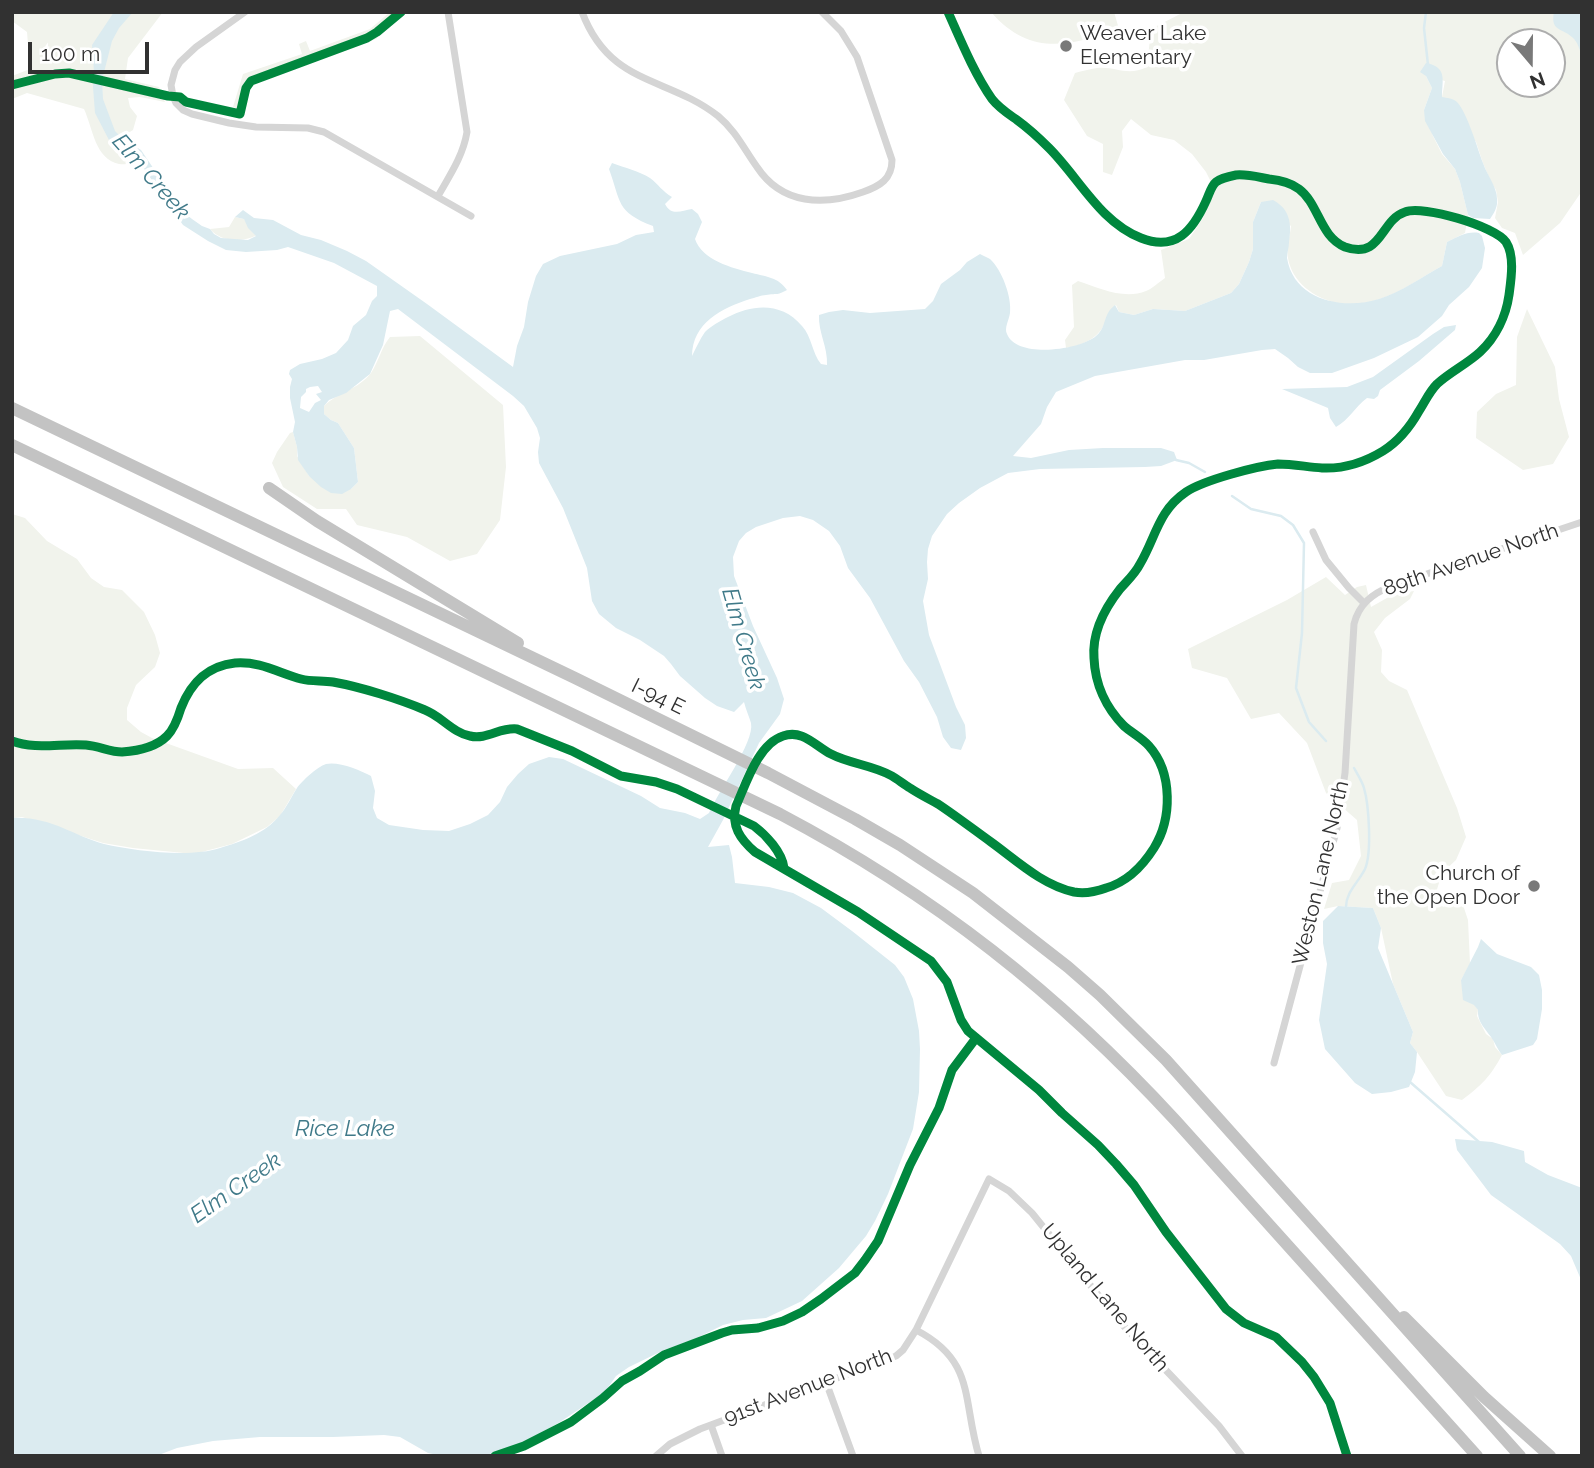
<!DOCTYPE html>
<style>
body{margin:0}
#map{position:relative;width:1594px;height:1468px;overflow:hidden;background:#fff;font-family:Raleway,sans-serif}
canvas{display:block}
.frame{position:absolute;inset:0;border:14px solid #313131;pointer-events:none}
.north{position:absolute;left:1496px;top:28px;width:70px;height:70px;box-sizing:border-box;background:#fff;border:2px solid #adadad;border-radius:50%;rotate:160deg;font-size:19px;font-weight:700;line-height:28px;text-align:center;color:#313131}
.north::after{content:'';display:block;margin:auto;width:24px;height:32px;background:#797979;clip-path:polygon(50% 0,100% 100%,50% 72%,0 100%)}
.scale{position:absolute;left:28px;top:42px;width:121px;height:32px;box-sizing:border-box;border:4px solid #313131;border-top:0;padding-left:9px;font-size:21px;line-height:24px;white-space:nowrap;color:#313131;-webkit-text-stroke:5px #fff;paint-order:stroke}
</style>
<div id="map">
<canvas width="1594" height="1468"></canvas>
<div class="frame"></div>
<div class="north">N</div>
<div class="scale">100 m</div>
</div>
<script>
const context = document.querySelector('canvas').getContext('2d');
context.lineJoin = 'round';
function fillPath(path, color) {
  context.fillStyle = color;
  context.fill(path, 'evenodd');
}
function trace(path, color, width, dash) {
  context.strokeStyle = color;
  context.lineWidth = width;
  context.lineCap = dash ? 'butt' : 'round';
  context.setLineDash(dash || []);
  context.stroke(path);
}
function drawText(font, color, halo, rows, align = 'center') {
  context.font = font + ' Raleway,sans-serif';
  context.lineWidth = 7;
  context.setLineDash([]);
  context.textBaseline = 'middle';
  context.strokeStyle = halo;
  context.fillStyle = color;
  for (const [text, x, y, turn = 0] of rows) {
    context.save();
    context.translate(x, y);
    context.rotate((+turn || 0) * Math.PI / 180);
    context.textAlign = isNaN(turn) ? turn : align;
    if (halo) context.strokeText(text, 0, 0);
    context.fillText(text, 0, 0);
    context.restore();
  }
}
fillPath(new Path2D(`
 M 12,12 L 163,12 L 128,58 L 125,79 L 159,87 L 165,102 L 140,97 L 128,98 L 130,107 L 137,116 L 133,130 L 125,135 L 134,148 L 134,159 C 129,164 126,165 119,164 C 95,159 93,129 84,109 L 27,93 L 12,99 L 12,76 L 30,69 L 27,32 L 12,21 Z
 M 390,12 L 407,12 L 376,39 L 252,83 L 244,111 L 233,107 L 243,74 L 302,54 L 299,44 L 306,41 L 310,51 L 370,29 Z
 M 991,12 L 1114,12 L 1119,29 C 1070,46 1030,57 991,12 Z
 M 1184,12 L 1582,12 L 1582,191 L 1560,223 L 1523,255 L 1515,233 L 1502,228 L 1495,218 L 1498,202 L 1496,190 L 1491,182 L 1483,163 L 1476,142 L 1442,97 L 1445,81 L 1426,76 L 1432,88 L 1424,110 L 1433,136 L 1442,154 L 1455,169 L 1460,182 L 1468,215 L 1465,233 L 1447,242 L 1442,266 C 1422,277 1402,292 1380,299 C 1368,303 1349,306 1337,303 C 1314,298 1292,282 1288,258 C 1286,249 1290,236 1291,226 L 1261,202 L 1253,222 L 1253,249 L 1249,262 L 1239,284 L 1231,293 L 1185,311 L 1153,309 L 1134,315 L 1119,312 L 1116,305 C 1105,315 1110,313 1104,325 C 1097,339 1081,346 1066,348 L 1065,340 L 1074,327 L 1072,285 L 1078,281 C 1099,288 1124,300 1146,291 C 1152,289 1159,282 1165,278 L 1161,250 L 1189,239 L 1203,218 L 1215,190 L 1206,172 L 1192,154 L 1174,140 L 1151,135 L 1131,119 L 1122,131 L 1123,147 L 1112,175 L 1103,172 L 1103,144 L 1087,136 L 1064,100 L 1075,73 C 1082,71 1090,69 1097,68 C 1116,66 1127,77 1147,67 L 1151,29 ZM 1510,42 L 1552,42 L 1552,84 L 1510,84 Z
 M 235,217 L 244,219 L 257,235 C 242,243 221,242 210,229 L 229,227 Z
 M 1527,309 L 1555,367 L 1559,399 L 1569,437 L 1553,464 L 1523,470 L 1476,438 L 1477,412 L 1496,394 L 1516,385 L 1517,337 Z
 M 420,336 L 503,405 L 506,467 L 500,520 L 477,554 L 450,561 L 407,537 L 357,525 L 346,509 L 317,509 L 283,487 L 272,463 L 277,452 L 290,433 L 293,432 L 297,447 L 297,456 L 309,476 L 351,489 L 358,482 L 354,448 L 338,423 L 331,420 L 324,414 L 324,406 C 337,393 359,389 371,373 C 379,361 381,348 390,337 Z
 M 12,514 L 25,518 L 47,541 L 77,559 L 91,578 L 104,587 L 122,590 L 144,612 L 155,635 L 160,653 L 155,667 L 136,685 L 127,708 L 127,720 L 141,732 L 152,738 L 238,769 L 273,768 L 296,789 L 280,816 L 267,827 L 232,844 L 194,854 L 133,848 L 103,843 L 22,817 L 12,818 Z
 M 1326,577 L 1345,595 L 1357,587 L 1366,585 L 1371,607 L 1394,594 L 1414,591 L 1410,599 L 1385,618 L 1374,632 L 1382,650 L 1381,672 L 1389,681 L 1407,690 L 1457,808 L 1466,837 L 1456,860 L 1442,873 L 1435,896 L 1443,907 L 1459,900 L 1463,905 L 1468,920 L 1470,964 L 1461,980 L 1478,1010 L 1477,1016 L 1486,1034 L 1493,1039 L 1495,1047 L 1502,1055 C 1490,1077 1482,1085 1462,1100 L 1446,1096 L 1417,1052 L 1410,1043 L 1413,1032 L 1393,984 L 1381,928 L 1373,908 L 1338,906 L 1324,909 L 1332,883 L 1349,880 L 1361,856 L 1357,820 L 1326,793 L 1307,743 L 1279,713 L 1251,719 L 1227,678 L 1192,668 L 1188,649 L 1287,600 Z`), '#f1f3ec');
fillPath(new Path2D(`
 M 114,12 L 133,12 L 119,28 L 112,41 L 102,80 L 103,99 L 115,131 L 122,138 L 141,150 L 183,212 L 192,219 L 202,226 L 210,229 L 214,234 L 221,238 L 248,240 L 256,236 L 248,228 L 244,219 L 235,217 L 243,210 L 254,218 L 273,220 L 301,235 L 321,240 L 347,251 L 366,261 L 427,304 L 513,367 L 517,346 L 524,327 L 528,302 L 536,276 L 543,264 L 560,256 L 617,244 L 636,235 L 654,232 L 653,226 C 616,212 621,202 609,169 L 612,163 C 625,168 639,171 650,178 C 658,184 663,192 672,197 L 665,204 C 671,216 681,211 692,209 L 698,214 L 702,222 L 695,239 C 702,260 732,268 752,273 C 767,277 778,277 787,290 C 776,296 777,293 766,295 C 761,295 755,298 750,299 C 722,308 692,323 692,356 C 696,348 700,339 705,332 C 711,326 720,321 728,317 C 753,304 782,302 802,326 C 812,337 812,353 821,364 L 827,365 C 828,347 818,332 819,315 L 829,312 L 843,310 L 870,313 L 925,309 L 933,301 L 941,284 L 960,270 L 967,262 L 980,254 C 983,256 987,257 990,259 C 1002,270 1012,297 1010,313 C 1009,320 1004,328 1007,334 C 1017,359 1080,350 1096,336 C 1104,330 1104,320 1108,313 C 1110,309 1113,307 1115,305 L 1119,312 L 1134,315 L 1153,309 L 1185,311 L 1231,293 L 1239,284 L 1249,262 L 1253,249 L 1253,222 L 1261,202 L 1273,200 C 1290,209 1292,224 1289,242 C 1289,247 1287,253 1287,258 C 1294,301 1344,310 1379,299 C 1401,292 1422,277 1442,266 L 1447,242 C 1458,237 1467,231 1479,233 L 1482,236 L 1485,248 L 1482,268 L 1469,287 L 1449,305 L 1442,316 L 1418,337 L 1374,358 L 1332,373 L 1310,373 L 1298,367 L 1288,358 L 1275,349 L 1262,350 L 1204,360 L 1185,360 L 1095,376 L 1056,392 L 1047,407 L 1041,424 L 1013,456 L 1031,458 L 1069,450 L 1103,448 L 1161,448 L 1174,452 L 1177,460 L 1161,466 L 1145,467 L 1040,469 L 1008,473 L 980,488 L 959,503 L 947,514 L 932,536 L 928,549 L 927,562 L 928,579 L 923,601 L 929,635 L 956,707 L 965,725 L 966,738 L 961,750 L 951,748 L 943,737 L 937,717 L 919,682 L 904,661 L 870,598 L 848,568 L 840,546 L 829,531 L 813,520 L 800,516 L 783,518 L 756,527 L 746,533 L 739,541 L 733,557 L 734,576 L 753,626 L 777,678 L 784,699 L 780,714 L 759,743 L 723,820 L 708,847 L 729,845 L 732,857 L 735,883 L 769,887 L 793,893 L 821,908 L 852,931 L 895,965 L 904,977 L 913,999 L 919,1031 L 920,1049 L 919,1092 L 913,1129 L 888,1194 L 875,1221 L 866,1236 L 839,1268 L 802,1301 L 766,1318 L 743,1320 L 723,1325 L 695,1339 L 664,1350 L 629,1367 L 616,1376 L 605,1392 L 560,1422 L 521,1444 L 484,1456 L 443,1456 L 428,1453 L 400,1437 L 384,1435 L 333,1437 L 260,1437 L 213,1441 L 177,1448 L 156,1456 L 12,1456 L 12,818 C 50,816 71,835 104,844 C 135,851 190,858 220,848 C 241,842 266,833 280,815 C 287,807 291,797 297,788 C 302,781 317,767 326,764 C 338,761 360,770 371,776 L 375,791 L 373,808 L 377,818 L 389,825 L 423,830 L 449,831 L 470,824 L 488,815 L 500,802 L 507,787 L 518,774 L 529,764 L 549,757 L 563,759 L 641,796 L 660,808 L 685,813 L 700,819 L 709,813 C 717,793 755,742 751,723 C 749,716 746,710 744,702 L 734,712 L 717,706 L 705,698 L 680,676 L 671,664 L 664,656 L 640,640 L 616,628 L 599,614 L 592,601 L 587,568 L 563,508 L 539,463 L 538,452 L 540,438 L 537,428 L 524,406 L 513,396 L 398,309 L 390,311 L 383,345 L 370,374 L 346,393 L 329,400 L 324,406 L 324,414 L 331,420 L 338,423 L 354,448 L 358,482 L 351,489 L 342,494 L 331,493 L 321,487 L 309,476 L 298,460 L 297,447 L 293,432 L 295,422 L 290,398 L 290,387 L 292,379 L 289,374 L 290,370 L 300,364 L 322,359 L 336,353 L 348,340 L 353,326 L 366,315 L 372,301 L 377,296 L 377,286 L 334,263 L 288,247 L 277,250 L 246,252 L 226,250 L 208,241 L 183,225 L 138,160 L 126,149 L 109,140 L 95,113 L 93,87 L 94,72 L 92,45 ZM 318,386 L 322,392 L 316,394 L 321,400 L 315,403 L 309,412 L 300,408 L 301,397 L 306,392 L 306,389 L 310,387 Z
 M 1554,12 L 1582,12 L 1582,58 C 1580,50 1578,42 1572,37 C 1562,28 1550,31 1554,12 Z
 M 1426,63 C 1448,67 1442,81 1442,97 C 1447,98 1453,98 1457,102 C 1467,112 1478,150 1483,163 C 1487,175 1497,187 1497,199 C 1498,207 1494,213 1490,219 L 1473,218 L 1468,215 L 1460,182 L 1455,169 L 1443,154 L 1425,121 L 1424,110 L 1432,88 L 1426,76 L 1420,72 Z
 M 1456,325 L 1455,330 L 1419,361 L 1380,390 L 1378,396 L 1374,399 L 1367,398 C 1355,407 1349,420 1336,427 L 1330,418 L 1328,408 L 1282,389 L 1347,387 L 1373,377 L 1433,334 L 1444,327 Z
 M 1338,906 L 1373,908 L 1381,928 L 1378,948 L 1413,1032 L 1410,1043 L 1417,1052 L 1415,1072 L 1409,1087 L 1391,1092 L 1372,1094 L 1355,1083 L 1325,1049 L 1319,1020 L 1327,964 L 1323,943 L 1323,921 Z
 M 1481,939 L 1497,954 L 1531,967 L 1539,975 L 1542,990 L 1542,1009 L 1537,1039 L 1533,1045 L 1502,1055 C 1498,1050 1496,1045 1493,1040 C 1487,1030 1477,1023 1478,1010 L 1474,1005 L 1463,1000 L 1461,980 L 1478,947 Z
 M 1455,1139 L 1492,1142 L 1524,1151 L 1525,1162 L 1548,1175 L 1582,1188 L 1582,1282 L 1571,1256 L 1560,1244 L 1491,1195 L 1457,1150 Z`), '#dbebf0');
trace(new Path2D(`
 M 1426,12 L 1424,28 L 1428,65
 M 1176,460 L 1189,463 L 1205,472
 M 1232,496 L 1251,509 L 1281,516 L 1293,525 L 1304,543 L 1302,633 L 1296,688 L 1309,722 L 1326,741
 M 1346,907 C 1346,892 1358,883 1365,869 C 1372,853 1369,805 1364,788 C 1362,781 1358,775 1354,768
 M 1410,1082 L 1479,1142`), '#dbebf0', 2.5);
trace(new Path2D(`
 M 245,12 L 196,47 L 180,62 L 175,70 L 171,85 L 173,96 L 176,103 L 183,110 L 192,114 L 229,123 L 256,127 L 308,128 L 324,132 L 471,216
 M 582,12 C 610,86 667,76 718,116 C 736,131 744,149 757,167 C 782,205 824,206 863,192 C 880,186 892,179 892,160 L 857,57 L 841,31 L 822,12
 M 438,196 C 450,175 463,156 467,132 L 448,12
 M 1313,532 L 1326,560 L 1349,588 L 1364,603
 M 1274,1063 L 1337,828 L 1345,773 L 1354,624 C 1359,604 1372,594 1391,586 L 1582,522
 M 916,1330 C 976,1361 962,1400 979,1456
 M 826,1382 L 853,1456
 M 711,1425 L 722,1456
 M 656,1456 L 670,1444 L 700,1429 L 896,1356 L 903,1350 L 916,1330 L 989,1179 L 1009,1191 L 1032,1213 L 1120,1322 L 1219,1426 L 1242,1456`), '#d5d5d5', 7);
trace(new Path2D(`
 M 12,408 L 575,678 L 768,773 L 855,819 L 900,845 L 973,893 L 1068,967 L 1100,995 L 1166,1060 L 1520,1456
 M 12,445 L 780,814 C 934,895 1059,994 1176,1121 L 1477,1456
 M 269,488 L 317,521 L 518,643
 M 1404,1317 L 1484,1397 L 1550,1456`), '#c3c3c3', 12);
trace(new Path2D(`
 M 948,12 C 961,41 974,73 992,99 C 999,108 1007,113 1017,120 C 1028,128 1039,138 1049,148 C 1079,178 1100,222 1141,238 C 1176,252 1193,230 1206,201 C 1209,195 1211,186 1216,182 C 1221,178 1231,176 1236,175 C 1247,174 1258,177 1269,179 C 1279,180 1290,182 1299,189 C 1319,204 1320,237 1345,247 C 1382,260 1380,220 1405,212 C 1423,205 1495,226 1506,242 C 1515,256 1511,280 1509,295 C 1506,316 1496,337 1480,352 C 1467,364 1450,372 1437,384 C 1429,392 1425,402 1419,411 C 1410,427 1399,441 1383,451 C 1365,462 1343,469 1322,468 C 1307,467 1293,464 1278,464 C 1257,466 1204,480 1186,492 C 1158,511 1156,537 1140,564 C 1135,574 1127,581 1120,589 C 1105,608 1092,633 1094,658 C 1095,684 1106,708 1124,726 C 1132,733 1142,738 1149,746 C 1173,773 1172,819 1154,848 C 1142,867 1127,882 1106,888 C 1095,892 1085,894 1074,892 C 1042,885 1016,860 991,842 C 973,829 956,816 938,804 C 929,799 919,794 910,788 C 905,785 897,779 892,776 C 873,765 850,764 831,754 C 815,746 803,729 783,736 C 758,744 746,784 736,806 C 731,826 740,839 755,852 L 858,912 L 931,961 L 947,982 L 961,1020 L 968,1031 L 1039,1090 L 1062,1113 L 1098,1145 L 1116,1164 L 1134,1185 L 1166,1232 L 1226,1309 L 1244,1323 L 1276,1337 L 1302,1362 L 1314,1377 L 1330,1403 L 1347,1456
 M 12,85 L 55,74 L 69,73 L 168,96 L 180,97 L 186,102 L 240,114 L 246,88 L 251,81 L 367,38 L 377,32 L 401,12
 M 12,741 C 35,750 62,743 86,745 C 99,746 110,752 122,752 C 137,751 156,747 167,736 C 174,729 178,718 181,708 C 191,683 207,666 235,663 C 260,661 279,673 301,679 C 312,682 323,680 333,682 C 361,687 399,699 425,710 C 441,716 453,733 470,736 C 487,740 500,727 517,729 L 572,751 L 621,776 L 656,782 L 677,789 L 754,826 C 766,835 782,852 784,868
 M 495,1456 L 524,1446 L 571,1422 L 603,1398 L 622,1381 L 640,1371 L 664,1355 L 722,1333 L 732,1330 L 758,1328 L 783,1321 L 802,1312 L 821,1299 L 855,1273 L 865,1260 L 878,1241 L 910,1165 L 939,1108 L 952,1070 L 976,1038`), '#00873e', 9);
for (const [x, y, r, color] of [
 [1066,46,7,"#797979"],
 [1534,886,7,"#797979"]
]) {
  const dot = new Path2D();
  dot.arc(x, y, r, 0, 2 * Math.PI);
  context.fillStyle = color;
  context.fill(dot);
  trace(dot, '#fff', 2.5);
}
drawText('21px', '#313131', '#fff', [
 ["Weaver Lake",1080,34],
 ["Elementary",1080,58],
 ["Church of",1520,874,"right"],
 ["the Open Door",1520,898,"right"]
], 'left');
drawText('21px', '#313131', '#fff', [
 ["89th Avenue North",1471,560,-19],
 ["I-94 E",658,697,26],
 ["Weston Lane North",1321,873,-77],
 ["Upland Lane North",1105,1298,50],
 ["91st Avenue North",808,1387,-21]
]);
drawText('italic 23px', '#407a89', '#fff', [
 ["Elm Creek",151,177,49],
 ["Elm Creek",743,639,74],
 ["Rice Lake",345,1129],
 ["Elm Creek",236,1188,-35]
]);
</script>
